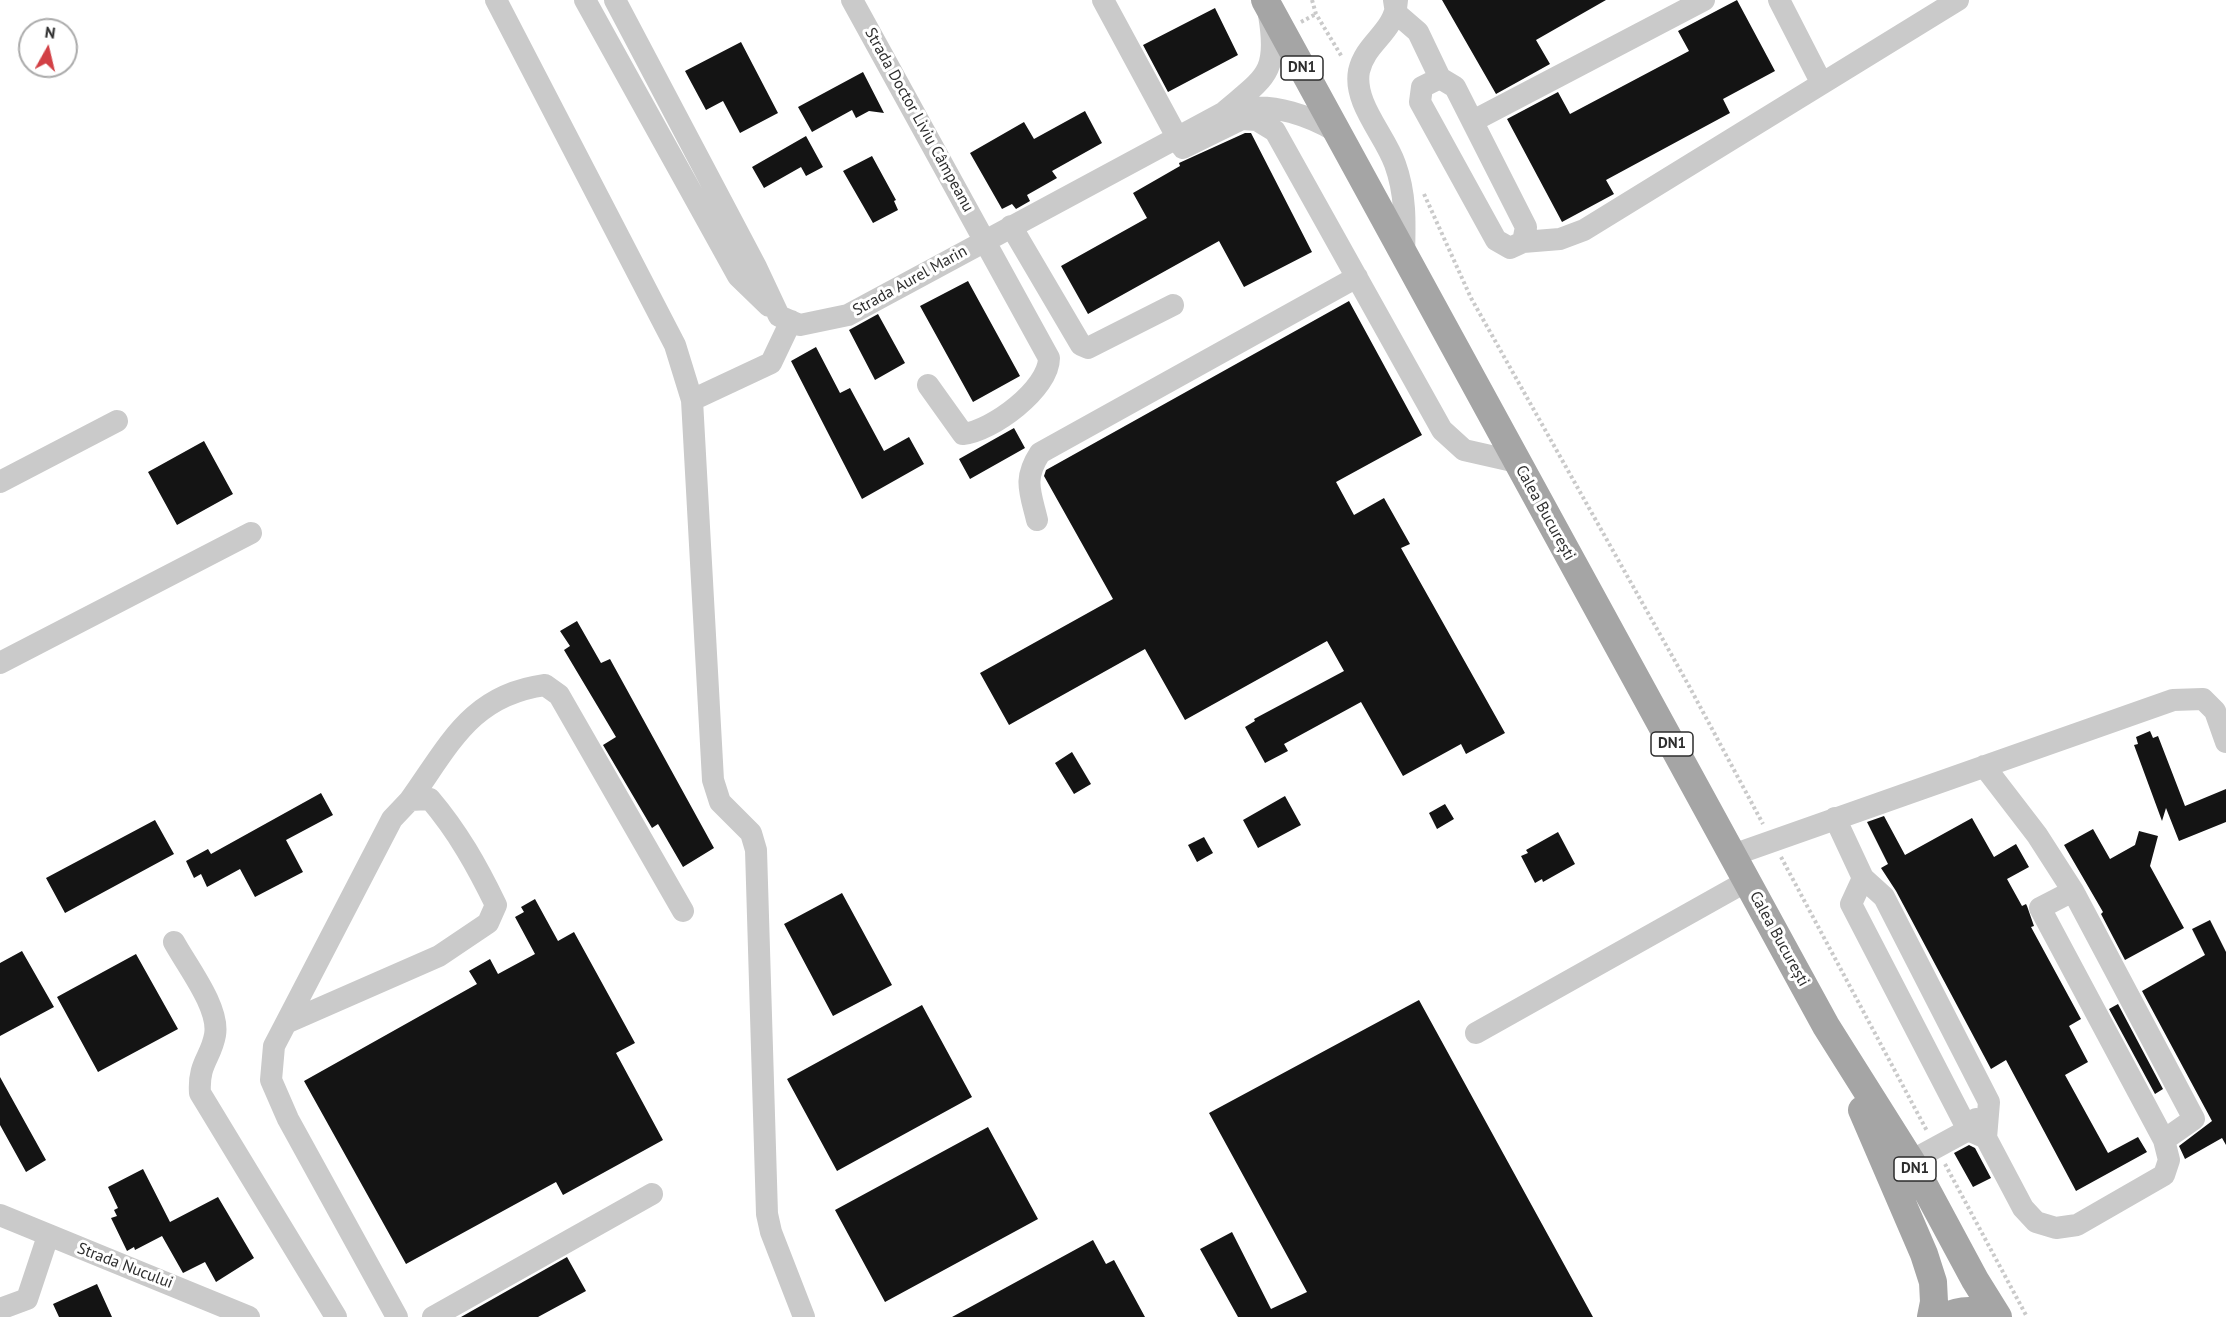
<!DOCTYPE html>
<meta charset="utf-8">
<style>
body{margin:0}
#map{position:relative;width:2226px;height:1317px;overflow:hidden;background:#fff;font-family:"PT Sans",sans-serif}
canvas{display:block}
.north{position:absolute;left:18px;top:18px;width:60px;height:60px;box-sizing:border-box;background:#fff;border:2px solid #ababab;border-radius:50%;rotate:8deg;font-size:16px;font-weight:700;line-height:24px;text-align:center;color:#2d2d2d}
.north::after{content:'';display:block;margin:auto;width:21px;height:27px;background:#d24045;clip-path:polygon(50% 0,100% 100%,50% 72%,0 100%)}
</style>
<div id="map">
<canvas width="2226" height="1317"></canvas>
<div class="north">N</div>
</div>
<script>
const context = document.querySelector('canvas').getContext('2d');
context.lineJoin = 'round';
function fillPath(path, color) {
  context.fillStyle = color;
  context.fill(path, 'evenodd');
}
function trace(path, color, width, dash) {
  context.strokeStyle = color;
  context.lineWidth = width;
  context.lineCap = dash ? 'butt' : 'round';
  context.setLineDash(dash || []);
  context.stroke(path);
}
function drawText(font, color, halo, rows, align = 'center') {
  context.font = font + ' "PT Sans",sans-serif';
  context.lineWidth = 6;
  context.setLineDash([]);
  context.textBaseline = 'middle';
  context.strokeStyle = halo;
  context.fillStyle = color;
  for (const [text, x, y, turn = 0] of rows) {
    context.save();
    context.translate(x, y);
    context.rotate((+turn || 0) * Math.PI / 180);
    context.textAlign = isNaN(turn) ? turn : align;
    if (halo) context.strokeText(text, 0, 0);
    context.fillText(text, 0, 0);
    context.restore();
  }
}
fillPath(new Path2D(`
 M 1442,0 L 1606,0 L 1536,40 L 1550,64 L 1496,94 Z
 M 1737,0 L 1775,71 L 1723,99 L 1730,113 L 1606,180 L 1614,194 L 1562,222 L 1507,119 L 1558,92 L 1570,114 L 1689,51 L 1678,31 Z
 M 1215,8 L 1238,55 L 1168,92 L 1143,45 Z
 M 741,42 L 778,113 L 740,133 L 723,101 L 706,110 L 685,71 Z
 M 863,72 L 884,113 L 869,111 L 856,118 L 852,110 L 812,132 L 798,107 Z
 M 1085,111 L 1102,143 L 1052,171 L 1057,178 L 1027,195 L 1030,201 L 1016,209 L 1012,204 L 1002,209 L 970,153 L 1024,122 L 1034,139 Z
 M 1245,133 L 1251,133 L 1312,252 L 1244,287 L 1219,241 L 1088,314 L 1061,266 L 1147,218 L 1133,193 L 1180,166 L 1179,163 Z
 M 806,136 L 823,167 L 806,176 L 801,167 L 764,188 L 752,167 Z
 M 872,156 L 896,200 L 894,201 L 898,210 L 873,223 L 843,171 Z
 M 968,281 L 1020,376 L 973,402 L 920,306 Z
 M 1349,301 L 1422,435 L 1336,482 L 1354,515 L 1384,498 L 1410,544 L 1401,548 L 1505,733 L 1466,754 L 1461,744 L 1403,776 L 1361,702 L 1284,744 L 1288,751 L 1265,763 L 1245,727 L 1255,721 L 1254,719 L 1344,671 L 1327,641 L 1185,720 L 1145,649 L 1009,725 L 980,673 L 1113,599 L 1044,476 L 1046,470 Z
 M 878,314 L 905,363 L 875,380 L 849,330 Z
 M 816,347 L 840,393 L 850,388 L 884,451 L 909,437 L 924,464 L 862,499 L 791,361 Z
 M 1014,428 L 1025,448 L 970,479 L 959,459 Z
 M 204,441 L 233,494 L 177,525 L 148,472 Z
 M 577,621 L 601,663 L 610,659 L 714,848 L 683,867 L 658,824 L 652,828 L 603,745 L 616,737 L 564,650 L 570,646 L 560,631 Z
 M 2150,731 L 2153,738 L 2158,736 L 2185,806 L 2226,789 L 2226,822 L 2179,841 L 2166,808 L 2162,821 L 2134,745 L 2138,744 L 2136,737 Z
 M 1072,752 L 1091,784 L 1074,794 L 1055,763 Z
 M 321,793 L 333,815 L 286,840 L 303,872 L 255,897 L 240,869 L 207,887 L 201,874 L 194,878 L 186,861 L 208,849 L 211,854 Z
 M 1285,796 L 1301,825 L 1258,848 L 1243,820 Z
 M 1445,804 L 1454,819 L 1437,829 L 1429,813 Z
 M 1884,816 L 1905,855 L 1972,818 L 1994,857 L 2016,844 L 2029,867 L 2007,879 L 2022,906 L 2026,904 L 2027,906 L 2034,926 L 2031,927 L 2081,1019 L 2069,1026 L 2088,1062 L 2065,1075 L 2108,1153 L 2138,1137 L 2147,1152 L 2076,1191 L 2006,1060 L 1991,1069 L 1896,891 L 1881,868 L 1888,864 L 1867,822 Z
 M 155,820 L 174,854 L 65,913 L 46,878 Z
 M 2093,829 L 2110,859 L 2135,845 L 2139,831 L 2158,836 L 2150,866 L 2184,928 L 2125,960 L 2101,914 L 2103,912 L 2064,845 Z
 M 1558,832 L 1575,864 L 1543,882 L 1542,879 L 1535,883 L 1521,856 L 1528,853 L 1526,850 Z
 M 1204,837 L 1213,853 L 1197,862 L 1188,845 Z
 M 842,893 L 892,985 L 833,1016 L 784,924 Z
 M 535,899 L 558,941 L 574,932 L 635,1043 L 616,1053 L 663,1140 L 563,1195 L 556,1182 L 406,1264 L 304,1081 L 477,984 L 469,971 L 490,959 L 498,974 L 535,954 L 515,917 L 524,912 L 521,907 Z
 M 2210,920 L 2226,952 L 2226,1145 L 2222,1138 L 2185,1159 L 2179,1146 L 2212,1121 L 2142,991 L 2205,955 L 2192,929 Z
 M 22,951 L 54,1007 L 0,1036 L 0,963 Z
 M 136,954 L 178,1029 L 98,1072 L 57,997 Z
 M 1419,1000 L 1593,1317 L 1238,1317 L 1200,1249 L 1232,1232 L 1271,1309 L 1307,1292 L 1209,1113 Z
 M 2118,1004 L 2163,1089 L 2155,1094 L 2109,1009 Z
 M 922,1005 L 972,1097 L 837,1171 L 787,1079 Z
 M 0,1077 L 46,1160 L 26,1172 L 0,1125 Z
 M 988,1127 L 1038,1219 L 885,1302 L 835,1210 Z
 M 1969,1145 L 1975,1148 L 1991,1178 L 1973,1187 L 1954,1153 Z
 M 143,1169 L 170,1222 L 218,1197 L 254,1258 L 216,1282 L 205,1262 L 183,1273 L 162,1236 L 135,1250 L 134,1247 L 127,1251 L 111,1218 L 117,1216 L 114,1210 L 118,1208 L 108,1187 Z
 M 1093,1240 L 1106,1264 L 1114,1260 L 1145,1317 L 952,1317 Z
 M 567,1257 L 586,1291 L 538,1317 L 461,1317 Z
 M 97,1284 L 112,1317 L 59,1317 L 53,1304 Z`), '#141414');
trace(new Path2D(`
 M 1312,0 L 1316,14 L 1342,57
 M 1301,22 L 1316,14
 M 1424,194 L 1471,298 L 1689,686 L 1763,824
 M 1781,857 L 1927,1131
 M 1945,1164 L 2027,1317`), '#cacaca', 4, [3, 3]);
trace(new Path2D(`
 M 496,0 L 675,345 L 692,400 L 713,780 L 720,802 L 751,833 L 756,850 L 767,1214 L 771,1232 L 804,1317
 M 585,0 L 738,276 L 769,306
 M 615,0 L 756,267 L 779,316 L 800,325 L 848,315 L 1223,113 C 1265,77 1279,74 1269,15
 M 852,0 L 1049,358 C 1049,389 992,431 963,434 L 928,385
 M 1103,0 L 1183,148 L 1242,119 L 1257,120 L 1275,131 L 1442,430 L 1464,450 L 1517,462
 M 1394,0 L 1396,13 L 1418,32 L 1440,78 L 1455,87 L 1526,227 L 1523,242 L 1510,248 L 1496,240 L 1420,102 L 1422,87 L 1440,78
 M 1397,0 C 1395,33 1366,41 1359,71 C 1353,103 1385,135 1395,164 C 1406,194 1405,223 1404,255
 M 1779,0 L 1821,82
 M 1242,109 C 1274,103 1310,116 1337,132
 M 1473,121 L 1704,0
 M 1011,226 L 1081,345 L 1088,348 L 1173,305
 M 1523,242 L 1560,239 L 1584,230 L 1958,0
 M 692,400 L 771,363 L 791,321
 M 0,482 L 117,421
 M 1037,520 C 1030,491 1023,479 1040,453 L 1357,277
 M 0,663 L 251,533
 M 1984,766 L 2037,835 L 2073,891 L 2194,1119 L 2164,1140
 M 410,800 C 450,744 471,695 545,685 L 559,695 L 683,911
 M 1835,818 L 1863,878 L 1884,897 L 1989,1102 L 1986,1138 L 2023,1208 L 2036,1222 L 2056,1228 L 2077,1225 L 2164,1175 L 2169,1160 L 2164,1140 L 2040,908 L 2073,891
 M 1733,855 L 2173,700 L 2203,699 L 2215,711 L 2226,742
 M 1863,878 L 1851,904 L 1968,1130 L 1986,1138
 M 174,942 C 187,966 220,1008 215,1035 C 211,1058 198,1063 200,1093 L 336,1317
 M 286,1023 L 392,819 L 410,800 L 430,799 C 458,832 477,866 496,905 L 488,923 L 439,956 L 286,1023 L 274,1046 L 271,1080 L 288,1119 L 397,1317
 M 1476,1033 L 1747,881
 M 1911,1161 L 1968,1130 L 1976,1119
 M 0,1215 L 249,1317
 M 0,1309 L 27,1299 L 48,1236
 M 433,1317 L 652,1194`), '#cacaca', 22);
trace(new Path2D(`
 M 1265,0 L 1826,1026 L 1911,1161 L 1975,1280 L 1998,1317
 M 1862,1110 L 1924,1254 L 1933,1282 L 1934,1302 L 1931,1317
 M 1945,1317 C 1960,1309 1978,1309 1993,1317`), '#a5a5a5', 28);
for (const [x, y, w] of [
 [1302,68,42],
 [1672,744,42],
 [1915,1169,42]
]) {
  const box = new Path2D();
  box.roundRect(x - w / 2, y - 12, w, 24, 4.5);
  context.fillStyle = '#fff';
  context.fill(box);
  trace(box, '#2d2d2d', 1.5);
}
drawText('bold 15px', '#2d2d2d', null, [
 ["DN1",1302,68],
 ["DN1",1672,744],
 ["DN1",1915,1169]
]);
drawText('16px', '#2d2d2d', '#fff', [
 ["Strada Doctor Liviu Câmpeanu",919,120,61],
 ["Strada Aurel Marin",910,281,-29],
 ["Calea București",1545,513,61],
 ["Calea București",1779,939,61],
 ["Strada Nucului",125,1266,21]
]);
</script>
